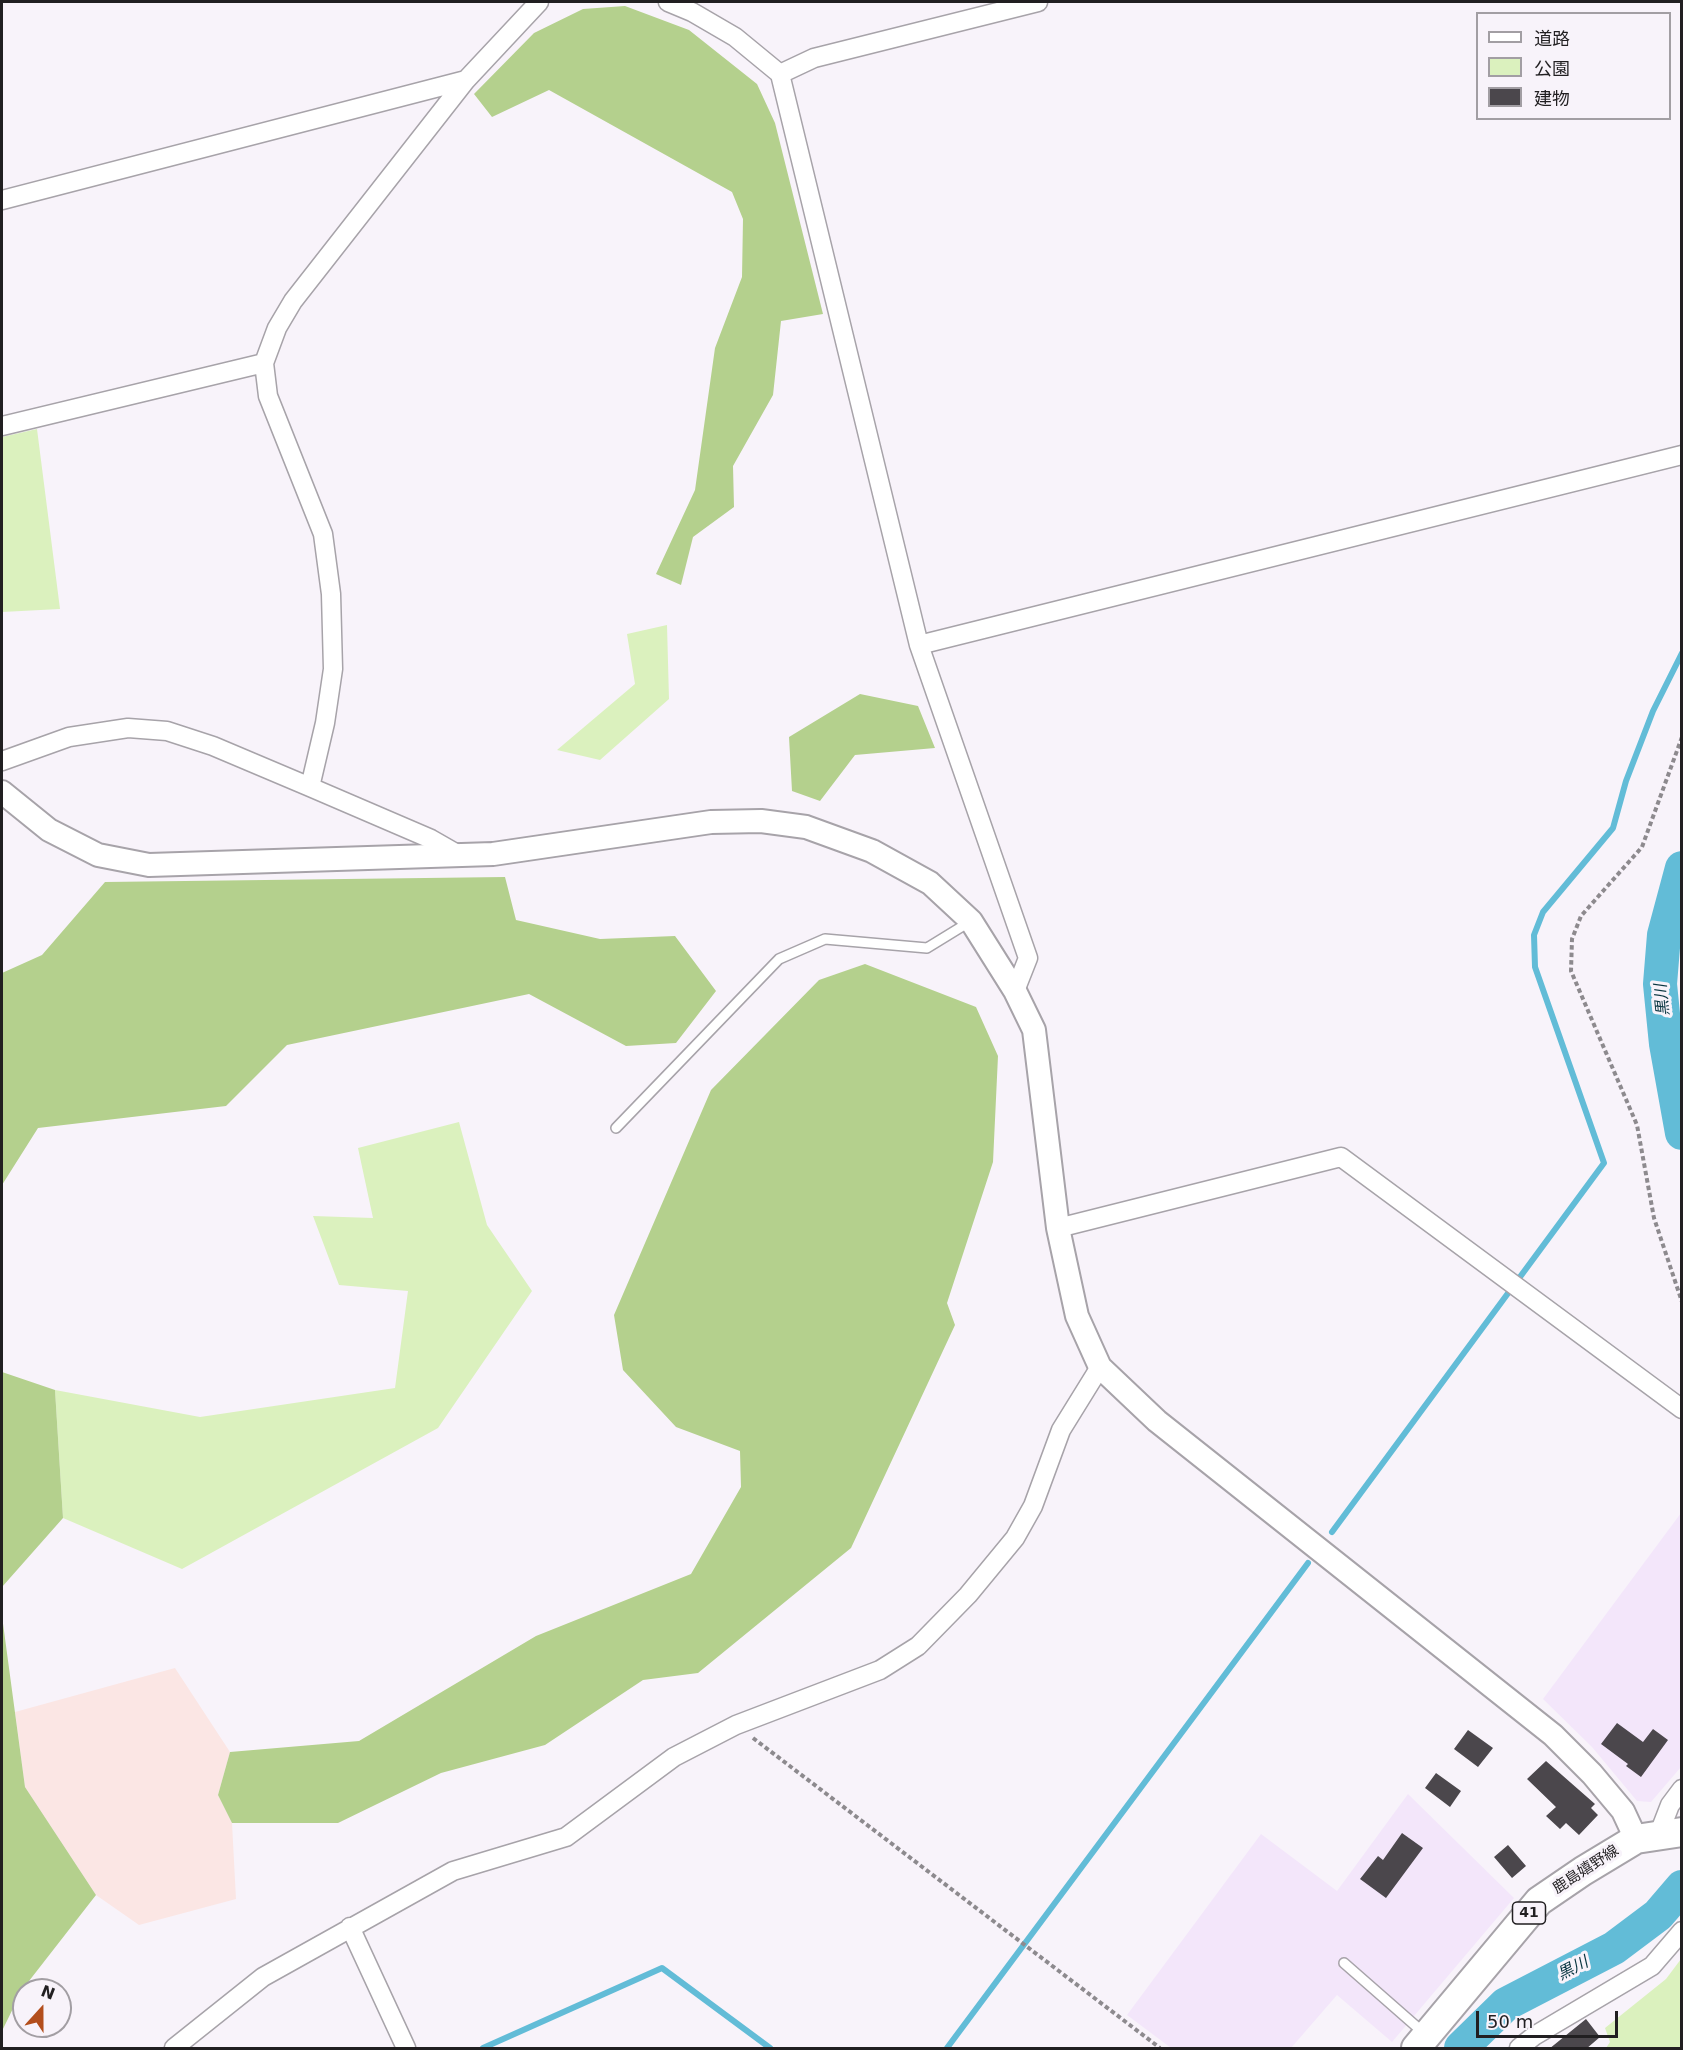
<!DOCTYPE html>
<meta charset="utf-8">
<style>
body{margin:0}
#map{position:relative;width:1683px;height:2050px;overflow:hidden;background:#f8f3fa;font-family:"DejaVu Sans","Noto Sans JP",sans-serif}
canvas{display:block}
.frame{position:absolute;inset:0;border:3px solid #211f21;pointer-events:none}
.legend{position:absolute;left:1476px;top:12px;width:195px;height:108px;box-sizing:border-box;background:#f8f3fa;border:2px solid #a29ea3;margin:0;padding:8px 10px;list-style:none;font-size:18px;color:#211f21}
.legend li{display:flex;align-items:center;gap:12px;height:30px}
.legend b{width:30px;border:2px solid #a29ea3}
.north{position:absolute;left:12px;top:1978px;width:60px;height:60px;box-sizing:border-box;background:#f8f3fa;border:2px solid #a29ea3;border-radius:50%;rotate:21deg;font-size:16px;font-weight:700;line-height:24px;text-align:center;color:#211f21}
.north::after{content:'';display:block;margin:auto;width:21px;height:27px;background:#b34e1c;clip-path:polygon(50% 0,100% 100%,50% 72%,0 100%)}
.scale{position:absolute;left:1476px;top:2011px;width:142px;height:27px;box-sizing:border-box;border:3px solid #211f21;border-top:0;padding-left:8px;font-size:18px;line-height:21px;white-space:nowrap;color:#211f21;-webkit-text-stroke:4px #f8f3fa;paint-order:stroke}
</style>
<div id="map">
<canvas width="1683" height="2050"></canvas>
<div class="frame"></div>
<ul class="legend">
<li><b style="height:8px;background:#fff"></b>道路</li>
<li><b style="height:16px;background:#dbf1be"></b>公園</li>
<li><b style="height:16px;background:#4b474c"></b>建物</li>
</ul>
<div class="north">N</div>
<div class="scale">50 m</div>
</div>
<script>
const context = document.querySelector('canvas').getContext('2d');
context.lineJoin = 'round';
function fillPath(path, color) {
  context.fillStyle = color;
  context.fill(path, 'evenodd');
}
function trace(path, color, width, dash) {
  context.strokeStyle = color;
  context.lineWidth = width;
  context.lineCap = dash ? 'butt' : 'round';
  context.setLineDash(dash || []);
  context.stroke(path);
}
function drawText(font, color, halo, rows, align = 'center') {
  context.font = font + ' "DejaVu Sans","Noto Sans JP",sans-serif';
  context.lineWidth = 6;
  context.setLineDash([]);
  context.textBaseline = 'middle';
  context.strokeStyle = halo;
  context.fillStyle = color;
  for (const [text, x, y, turn = 0] of rows) {
    context.save();
    context.translate(x, y);
    context.rotate((+turn || 0) * Math.PI / 180);
    context.textAlign = isNaN(turn) ? turn : align;
    if (halo) context.strokeText(text, 0, 0);
    context.fillText(text, 0, 0);
    context.restore();
  }
}
fillPath(new Path2D(`
 M 1681,1513 L 1681,1767 L 1651,1802 L 1637,1801 L 1592,1747 L 1543,1699 Z
 M 1408,1794 L 1514,1898 L 1392,2042 L 1337,1995 L 1291,2048 L 1171,2048 L 1127,2015 L 1261,1834 L 1337,1891 Z`), '#f3e6fa');
fillPath(new Path2D(`
 M 175,1668 L 230,1752 L 218,1795 L 232,1823 L 236,1899 L 139,1925 L 96,1895 L 25,1787 L 15,1712 Z`), '#fbe6e4');
fillPath(new Path2D(`
 M 37,429 L 60,609 L 2,612 L 2,437 Z
 M 667,625 L 669,699 L 600,760 L 557,750 L 635,684 L 627,634 Z
 M 459,1122 L 487,1225 L 532,1291 L 438,1428 L 182,1569 L 63,1518 L 55,1390 L 200,1417 L 395,1388 L 408,1291 L 339,1285 L 313,1216 L 373,1218 L 358,1148 Z
 M 1681,1959 L 1681,2048 L 1606,2048 L 1610,2042 L 1605,2028 L 1666,1979 Z`), '#dbf1be');
fillPath(new Path2D(`
 M 625,6 L 689,30 L 757,84 L 775,123 L 823,314 L 781,321 L 773,395 L 733,466 L 734,507 L 693,537 L 681,585 L 656,574 L 695,490 L 715,348 L 742,277 L 743,219 L 732,192 L 549,90 L 492,117 L 474,94 L 534,33 L 583,9 Z
 M 860,694 L 918,706 L 935,748 L 855,755 L 820,801 L 792,791 L 789,737 Z
 M 505,877 L 516,920 L 600,939 L 675,936 L 716,991 L 676,1043 L 626,1046 L 529,994 L 287,1045 L 226,1106 L 38,1128 L 2,1185 L 2,973 L 42,955 L 105,882 Z
 M 865,964 L 976,1007 L 998,1056 L 993,1162 L 947,1303 L 955,1325 L 851,1548 L 698,1673 L 643,1680 L 545,1745 L 441,1773 L 338,1823 L 232,1823 L 218,1795 L 230,1752 L 359,1741 L 536,1636 L 691,1574 L 741,1487 L 740,1451 L 676,1427 L 623,1370 L 614,1315 L 711,1090 L 819,980 Z
 M 2,1372 L 55,1390 L 63,1518 L 2,1587 Z
 M 2,1616 L 25,1787 L 96,1895 L 22,1990 L 2,2031 Z`), '#b4d08d');
trace(new Path2D(`
 M 1332,1532 L 1604,1163 L 1535,967 L 1534,935 L 1543,912 L 1613,828 L 1626,781 L 1653,711 L 1682,653
 M 483,2048 L 662,1968 L 770,2048
 M 947,2048 L 1308,1563`), '#62bcd7', 6);
trace(new Path2D(`
 M 1682,868 L 1664,935 L 1660,984 L 1666,1044 L 1682,1133
 M 1461,2048 L 1506,2004 L 1614,1948 L 1658,1915 L 1682,1887`), '#62bcd7', 34);
fillPath(new Path2D(`
 M 1617,1723 L 1643,1742 L 1653,1729 L 1668,1740 L 1641,1777 L 1626,1766 L 1628,1764 L 1601,1744 Z
 M 1468,1730 L 1493,1748 L 1478,1767 L 1454,1749 Z
 M 1546,1761 L 1595,1804 L 1591,1808 L 1598,1815 L 1579,1835 L 1566,1823 L 1560,1829 L 1546,1816 L 1556,1807 L 1527,1779 Z
 M 1436,1773 L 1461,1791 L 1450,1807 L 1425,1788 Z
 M 1402,1833 L 1423,1848 L 1386,1898 L 1360,1879 L 1378,1856 L 1383,1860 Z
 M 1508,1845 L 1526,1866 L 1512,1878 L 1494,1857 Z
 M 1586,2019 L 1600,2037 L 1586,2049 L 1549,2049 Z`), '#4b474c');
const service = new Path2D(`
 M 616,1128 L 779,959 L 825,939 L 927,948 L 971,921
 M 1344,1963 L 1425,2034`);
const minor = new Path2D(`
 M 668,2 L 692,12 L 735,37 L 780,74 L 919,645 L 1028,958 L 1015,991
 M 780,74 L 814,58 L 1038,2
 M 2,200 L 466,80
 M 2,426 L 264,363
 M 919,645 L 1682,455
 M 2,761 L 69,737 L 128,728 L 167,731 L 213,746 L 310,787 L 431,839 L 459,855
 M 310,787 L 325,723 L 333,669 L 331,594 L 323,534 L 268,396 L 264,363 L 277,328 L 293,301 L 466,80 L 539,2
 M 1058,1228 L 1341,1157 L 1682,1409
 M 1658,1836 L 1670,1805 L 1682,1789
 M 350,1927 L 406,2048
 M 174,2048 L 263,1977 L 453,1871 L 566,1837 L 674,1757 L 736,1725 L 880,1670 L 918,1646 L 968,1595 L 1015,1538 L 1033,1506 L 1061,1430 L 1100,1367
 M 1519,2048 L 1534,2036 L 1652,1966 L 1682,1931`);
const tertiary = new Path2D(`
 M 2,792 L 49,830 L 98,855 L 149,865 L 493,854 L 711,822 L 761,821 L 806,827 L 872,851 L 930,883 L 971,921 L 1015,991 L 1034,1030 L 1058,1228 L 1077,1316 L 1100,1367 L 1157,1421 L 1553,1735 L 1592,1774 L 1623,1811 L 1636,1839`);
const primary = new Path2D(`
 M 1416,2048 L 1539,1901 L 1583,1871 L 1636,1839 L 1682,1832`);
trace(service, '#a7a3a9', 12);
trace(minor, '#a7a3a9', 21);
trace(tertiary, '#a7a3a9', 26);
trace(primary, '#a7a3a9', 32);
trace(new Path2D(`
 M 1682,737 L 1642,847 L 1581,916 L 1572,939 L 1571,971 L 1637,1125 L 1654,1218 L 1682,1302
 M 753,1738 L 1160,2048`), '#8d8a8e', 4, [4.5, 3]);
trace(service, '#fff', 9);
trace(minor, '#fff', 18);
trace(tertiary, '#fff', 22);
trace(primary, '#fff', 28);
for (const [x, y, w] of [
 [1529,1913,33]
]) {
  const box = new Path2D();
  box.roundRect(x - w / 2, y - 11, w, 22, 4.5);
  context.fillStyle = '#f8f3fa';
  context.fill(box);
  trace(box, '#211f21', 1.5);
}
drawText('bold 14px', '#211f21', null, [
 ["41",1529,1913]
]);
drawText('15px', '#211f21', '#f8f3fa', [
 ["鹿島嬉野線",1586,1870,-33]
]);
drawText('italic 16px', '#093540', '#f8f3fa', [
 ["黒川",1663,1000,-96],
 ["黒川",1573,1969,-27]
]);
</script>
